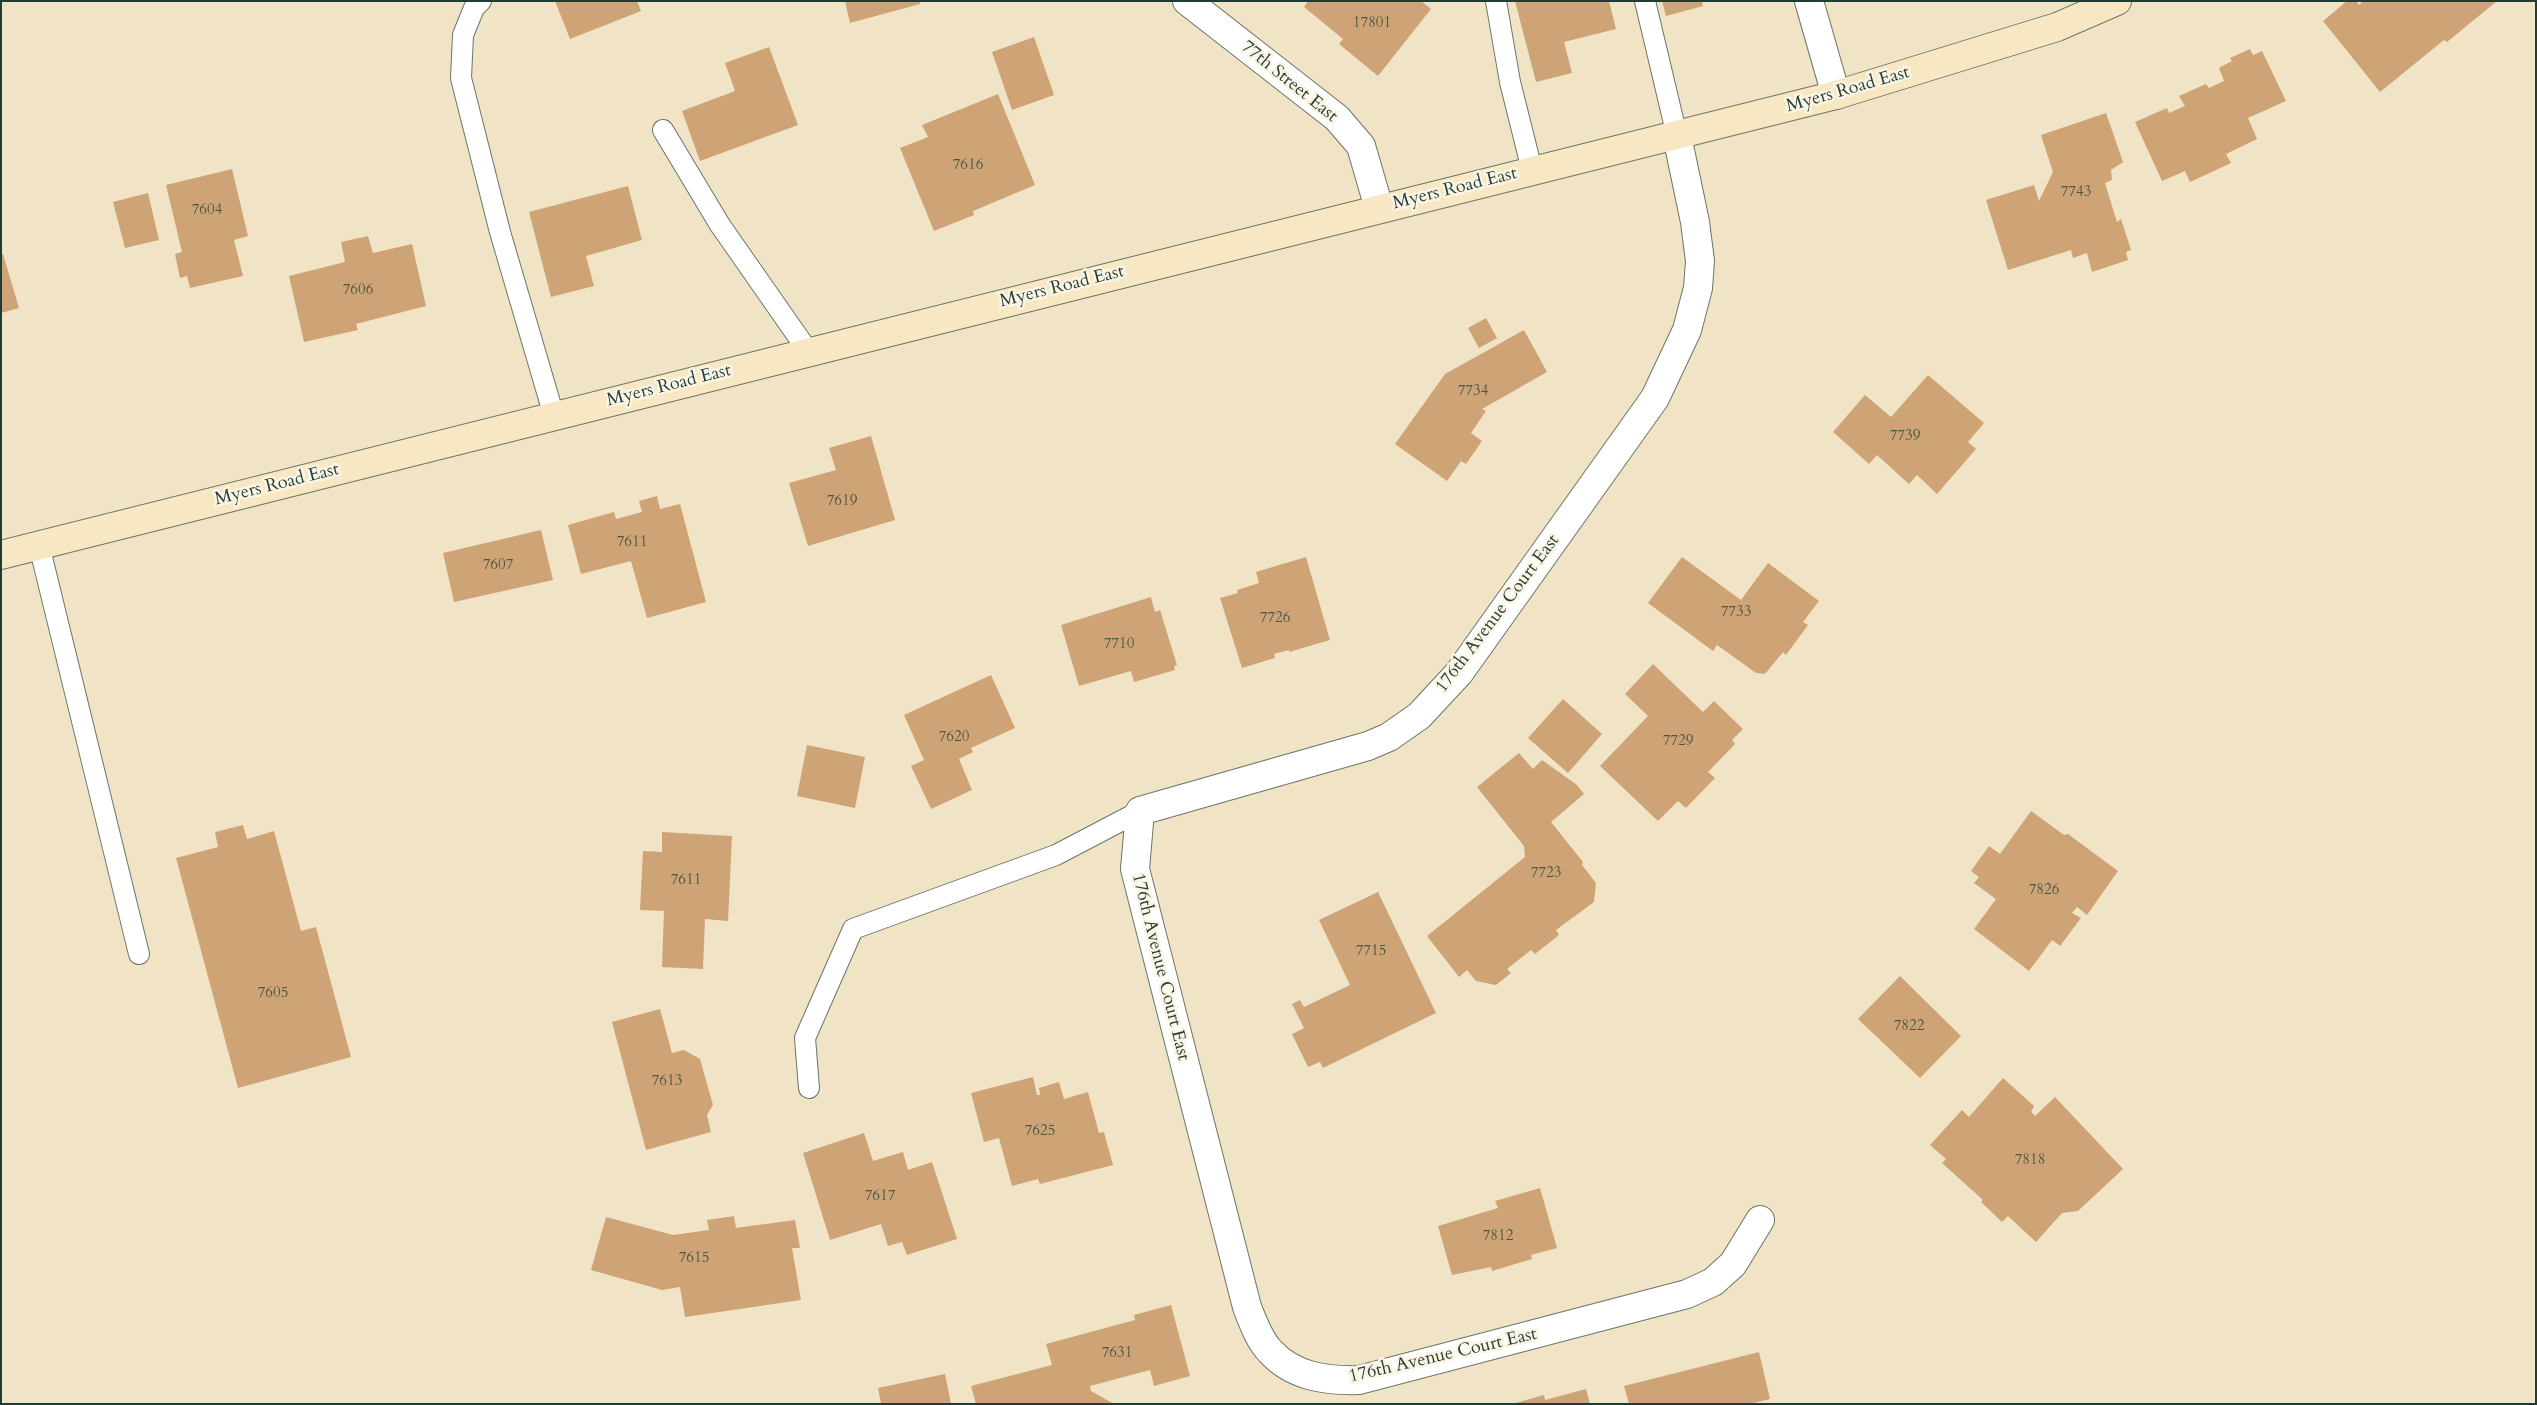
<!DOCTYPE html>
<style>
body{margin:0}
#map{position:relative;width:2537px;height:1405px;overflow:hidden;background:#f1e3c5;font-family:Cardo,serif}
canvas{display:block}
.frame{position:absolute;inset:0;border:2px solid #1f3d34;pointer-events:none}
</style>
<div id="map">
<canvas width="2537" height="1405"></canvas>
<div class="frame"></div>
</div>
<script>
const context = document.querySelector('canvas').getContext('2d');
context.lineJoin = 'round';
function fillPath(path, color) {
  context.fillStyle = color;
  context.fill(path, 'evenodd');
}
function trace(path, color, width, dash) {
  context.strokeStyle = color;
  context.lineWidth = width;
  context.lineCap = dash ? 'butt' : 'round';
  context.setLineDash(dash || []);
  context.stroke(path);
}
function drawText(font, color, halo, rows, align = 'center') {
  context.font = font + ' Cardo,serif';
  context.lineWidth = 5;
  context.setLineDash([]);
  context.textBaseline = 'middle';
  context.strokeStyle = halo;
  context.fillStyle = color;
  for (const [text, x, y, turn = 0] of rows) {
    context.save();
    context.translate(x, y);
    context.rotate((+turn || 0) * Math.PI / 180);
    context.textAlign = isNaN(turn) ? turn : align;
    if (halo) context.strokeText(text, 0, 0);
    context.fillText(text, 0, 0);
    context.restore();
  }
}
fillPath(new Path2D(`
 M 555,1 L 637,1 L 641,11 L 570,39 Z
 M 845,1 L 920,1 L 920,4 L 850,23 Z
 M 1308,1 L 1421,1 L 1431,9 L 1378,76 L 1339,44 L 1343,39 L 1304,7 Z
 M 1515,1 L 1609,1 L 1616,29 L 1564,42 L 1572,73 L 1536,82 Z
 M 1662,1 L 1702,1 L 1703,6 L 1666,16 Z
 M 2347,1 L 2356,1 L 2359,5 L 2363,1 L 2497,1 L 2447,42 L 2444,40 L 2380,92 L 2323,21 Z
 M 1034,37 L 1054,95 L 1012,110 L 992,52 Z
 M 769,47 L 798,125 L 700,161 L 682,111 L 735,91 L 725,63 Z
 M 2250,49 L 2253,55 L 2262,51 L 2286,101 L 2248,118 L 2257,139 L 2226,154 L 2231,163 L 2190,182 L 2185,171 L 2162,181 L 2135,122 L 2167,108 L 2169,113 L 2185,106 L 2179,96 L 2206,84 L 2209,88 L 2224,81 L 2219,68 L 2232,61 L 2230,58 Z
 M 998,94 L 1035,185 L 973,211 L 974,215 L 934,231 L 900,148 L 928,137 L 922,125 Z
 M 2106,113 L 2123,162 L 2111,170 L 2112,180 L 2105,183 L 2117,222 L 2121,219 L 2131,250 L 2126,252 L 2128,260 L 2092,272 L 2087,253 L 2073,258 L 2071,250 L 2008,270 L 1986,200 L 2034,185 L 2039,201 L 2053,172 L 2041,135 Z
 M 232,169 L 248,236 L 234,240 L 243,276 L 190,288 L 187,276 L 180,278 L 175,254 L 182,252 L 166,185 Z
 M 628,186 L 642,240 L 586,256 L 594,286 L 551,297 L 529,212 Z
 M 148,193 L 159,240 L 125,248 L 113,202 Z
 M 368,236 L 373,253 L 412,244 L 426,306 L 356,324 L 358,330 L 304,342 L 289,276 L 345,262 L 341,242 Z
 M 1,254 L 3,254 L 19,308 L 1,313 Z
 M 1486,318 L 1497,338 L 1479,348 L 1468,328 Z
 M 1524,330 L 1547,372 L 1482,409 L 1486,411 L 1471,433 L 1482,441 L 1466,464 L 1461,461 L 1447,481 L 1395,444 L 1445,374 Z
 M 1928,375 L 1984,423 L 1968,442 L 1976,449 L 1937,494 L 1917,475 L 1909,484 L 1877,455 L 1869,464 L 1833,432 L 1865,395 L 1891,417 Z
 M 871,436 L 895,520 L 808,546 L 789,483 L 836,470 L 829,448 Z
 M 657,496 L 660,509 L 680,504 L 706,602 L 647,618 L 631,561 L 581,574 L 568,525 L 614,512 L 616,519 L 642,512 L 639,501 Z
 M 541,530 L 553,580 L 454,602 L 443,553 Z
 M 1306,557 L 1330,640 L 1289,652 L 1289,650 L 1274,654 L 1275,658 L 1242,668 L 1220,598 L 1238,593 L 1237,590 L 1259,583 L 1256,572 Z
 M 1682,557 L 1741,600 L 1768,563 L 1819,601 L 1803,622 L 1808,625 L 1786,655 L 1783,652 L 1765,674 L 1756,673 L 1717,645 L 1713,651 L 1648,603 Z
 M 1151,597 L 1155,612 L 1160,610 L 1177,665 L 1174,666 L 1175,670 L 1134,682 L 1131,671 L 1079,686 L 1061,625 Z
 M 1653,664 L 1703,712 L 1714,701 L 1743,729 L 1732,740 L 1735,744 L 1708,772 L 1715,778 L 1686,808 L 1678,801 L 1658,821 L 1600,766 L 1648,716 L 1625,694 Z
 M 991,675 L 1015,728 L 971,748 L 973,752 L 959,759 L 972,790 L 931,809 L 911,766 L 924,760 L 904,715 Z
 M 1563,699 L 1602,734 L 1568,773 L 1528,738 Z
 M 807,745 L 865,757 L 855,808 L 797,796 Z
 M 1519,753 L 1533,769 L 1542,760 L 1577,785 L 1584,794 L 1551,822 L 1583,862 L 1582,865 L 1596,883 L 1594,902 L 1556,930 L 1559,935 L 1535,954 L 1531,950 L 1507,969 L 1511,973 L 1496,985 L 1476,981 L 1467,970 L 1459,977 L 1427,936 L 1525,857 L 1524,846 L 1477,787 Z
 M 2031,811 L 2064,835 L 2068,834 L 2118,871 L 2087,915 L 2077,907 L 2072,913 L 2081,918 L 2060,946 L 2052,940 L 2029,971 L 1974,929 L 1996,899 L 1974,883 L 1979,877 L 1971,871 L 1989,846 L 2000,854 Z
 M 243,825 L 247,839 L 274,831 L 301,931 L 316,927 L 351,1057 L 238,1088 L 176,858 L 218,847 L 215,832 Z
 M 662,832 L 732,836 L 728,921 L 705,919 L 703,969 L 662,967 L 664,911 L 640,910 L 643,851 L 662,852 Z
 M 1378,892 L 1436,1013 L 1323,1068 L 1320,1062 L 1308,1067 L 1292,1034 L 1304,1028 L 1292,1004 L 1300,1000 L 1304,1007 L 1350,985 L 1319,920 Z
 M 1900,976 L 1961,1036 L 1920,1078 L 1858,1019 Z
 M 660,1009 L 672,1053 L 684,1050 L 700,1059 L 713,1105 L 707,1115 L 711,1132 L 646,1150 L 612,1022 Z
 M 1033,1077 L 1037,1095 L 1040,1095 L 1039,1088 L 1059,1082 L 1064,1099 L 1088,1092 L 1099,1133 L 1104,1132 L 1113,1165 L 1040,1184 L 1038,1179 L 1012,1186 L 999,1138 L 984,1142 L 971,1093 Z
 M 2003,1078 L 2034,1106 L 2031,1112 L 2035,1116 L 2055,1097 L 2123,1169 L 2078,1211 L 2062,1213 L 2036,1242 L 2008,1216 L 2002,1222 L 1981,1202 L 1983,1200 L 1942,1163 L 1946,1159 L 1930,1145 L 1962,1110 L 1969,1117 Z
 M 864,1133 L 873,1161 L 903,1152 L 908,1170 L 932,1162 L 957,1239 L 907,1255 L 902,1242 L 888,1246 L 881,1224 L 830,1240 L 803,1153 Z
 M 1540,1188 L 1557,1248 L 1531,1255 L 1532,1259 L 1492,1271 L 1491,1267 L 1452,1275 L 1438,1226 L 1498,1208 L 1495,1201 Z
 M 734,1216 L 736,1228 L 795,1220 L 800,1248 L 792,1248 L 801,1300 L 685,1317 L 680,1287 L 662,1290 L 591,1270 L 606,1217 L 673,1235 L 709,1230 L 707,1220 Z
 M 1171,1305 L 1190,1376 L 1154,1386 L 1150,1370 L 1090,1386 L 1091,1391 L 1114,1404 L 976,1404 L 971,1386 L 1052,1365 L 1046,1344 L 1135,1320 L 1134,1315 Z
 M 1759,1352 L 1770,1399 L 1749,1404 L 1629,1404 L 1624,1386 Z
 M 945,1374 L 951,1404 L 881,1404 L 878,1388 Z
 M 1586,1389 L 1590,1404 L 1512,1404 L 1544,1395 L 1545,1400 Z`), '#cea477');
const lane = new Path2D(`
 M 481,1 L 474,8 L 463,35 L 461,78 L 500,232 L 554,416
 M 1496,1 L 1510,82 L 1532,170
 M 1645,1 L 1677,136
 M 663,130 L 720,225 L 808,351
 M 39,545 L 139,954
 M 809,1088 L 805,1038 L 853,929 L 1056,855 L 1140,811`);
const street = new Path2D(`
 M 1187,1 L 1337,118 L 1361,146 L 1379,208
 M 1809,1 L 1836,95
 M 1677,136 L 1695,222 L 1700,261 L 1698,288 L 1687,330 L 1655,398 L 1459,673 L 1419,716 L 1389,737 L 1368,746 L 1140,811 L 1135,869 L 1247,1307 C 1253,1322 1259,1340 1270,1351 C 1293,1377 1327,1381 1359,1380 L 1687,1294 L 1713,1282 L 1733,1264 L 1760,1220`);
const secondary = new Path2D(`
 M 1,555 L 1836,95 L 2057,27 L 2117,1`);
trace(lane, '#687767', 22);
trace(street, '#687767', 30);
trace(secondary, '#687767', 30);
trace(lane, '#fff', 20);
trace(street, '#fff', 28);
trace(secondary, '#f7e8c3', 28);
drawText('15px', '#4b5745', null, [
 ["17801",1372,24],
 ["7616",968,166],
 ["7743",2076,193],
 ["7604",207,211],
 ["7606",358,291],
 ["7734",1473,392],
 ["7739",1905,437],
 ["7619",842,502],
 ["7611",632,543],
 ["7607",498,566],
 ["7733",1736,613],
 ["7726",1275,619],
 ["7710",1119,645],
 ["7620",954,738],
 ["7729",1678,742],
 ["7723",1546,874],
 ["7611",686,881],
 ["7826",2044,891],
 ["7715",1371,952],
 ["7605",273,994],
 ["7822",1909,1027],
 ["7613",667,1082],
 ["7625",1040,1132],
 ["7818",2030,1161],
 ["7617",880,1197],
 ["7812",1498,1237],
 ["7615",694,1259],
 ["7631",1117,1354]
]);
drawText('18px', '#1f3d34', '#fcf5e5', [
 ["77th Street East",1289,82,39],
 ["Myers Road East",1848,90,-16],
 ["Myers Road East",1455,189,-14],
 ["Myers Road East",1062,287,-14],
 ["Myers Road East",669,386,-14],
 ["Myers Road East",277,485,-14],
 ["176th Avenue Court East",1498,614,-53],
 ["176th Avenue Court East",1160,967,76],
 ["176th Avenue Court East",1443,1356,-13]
]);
</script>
